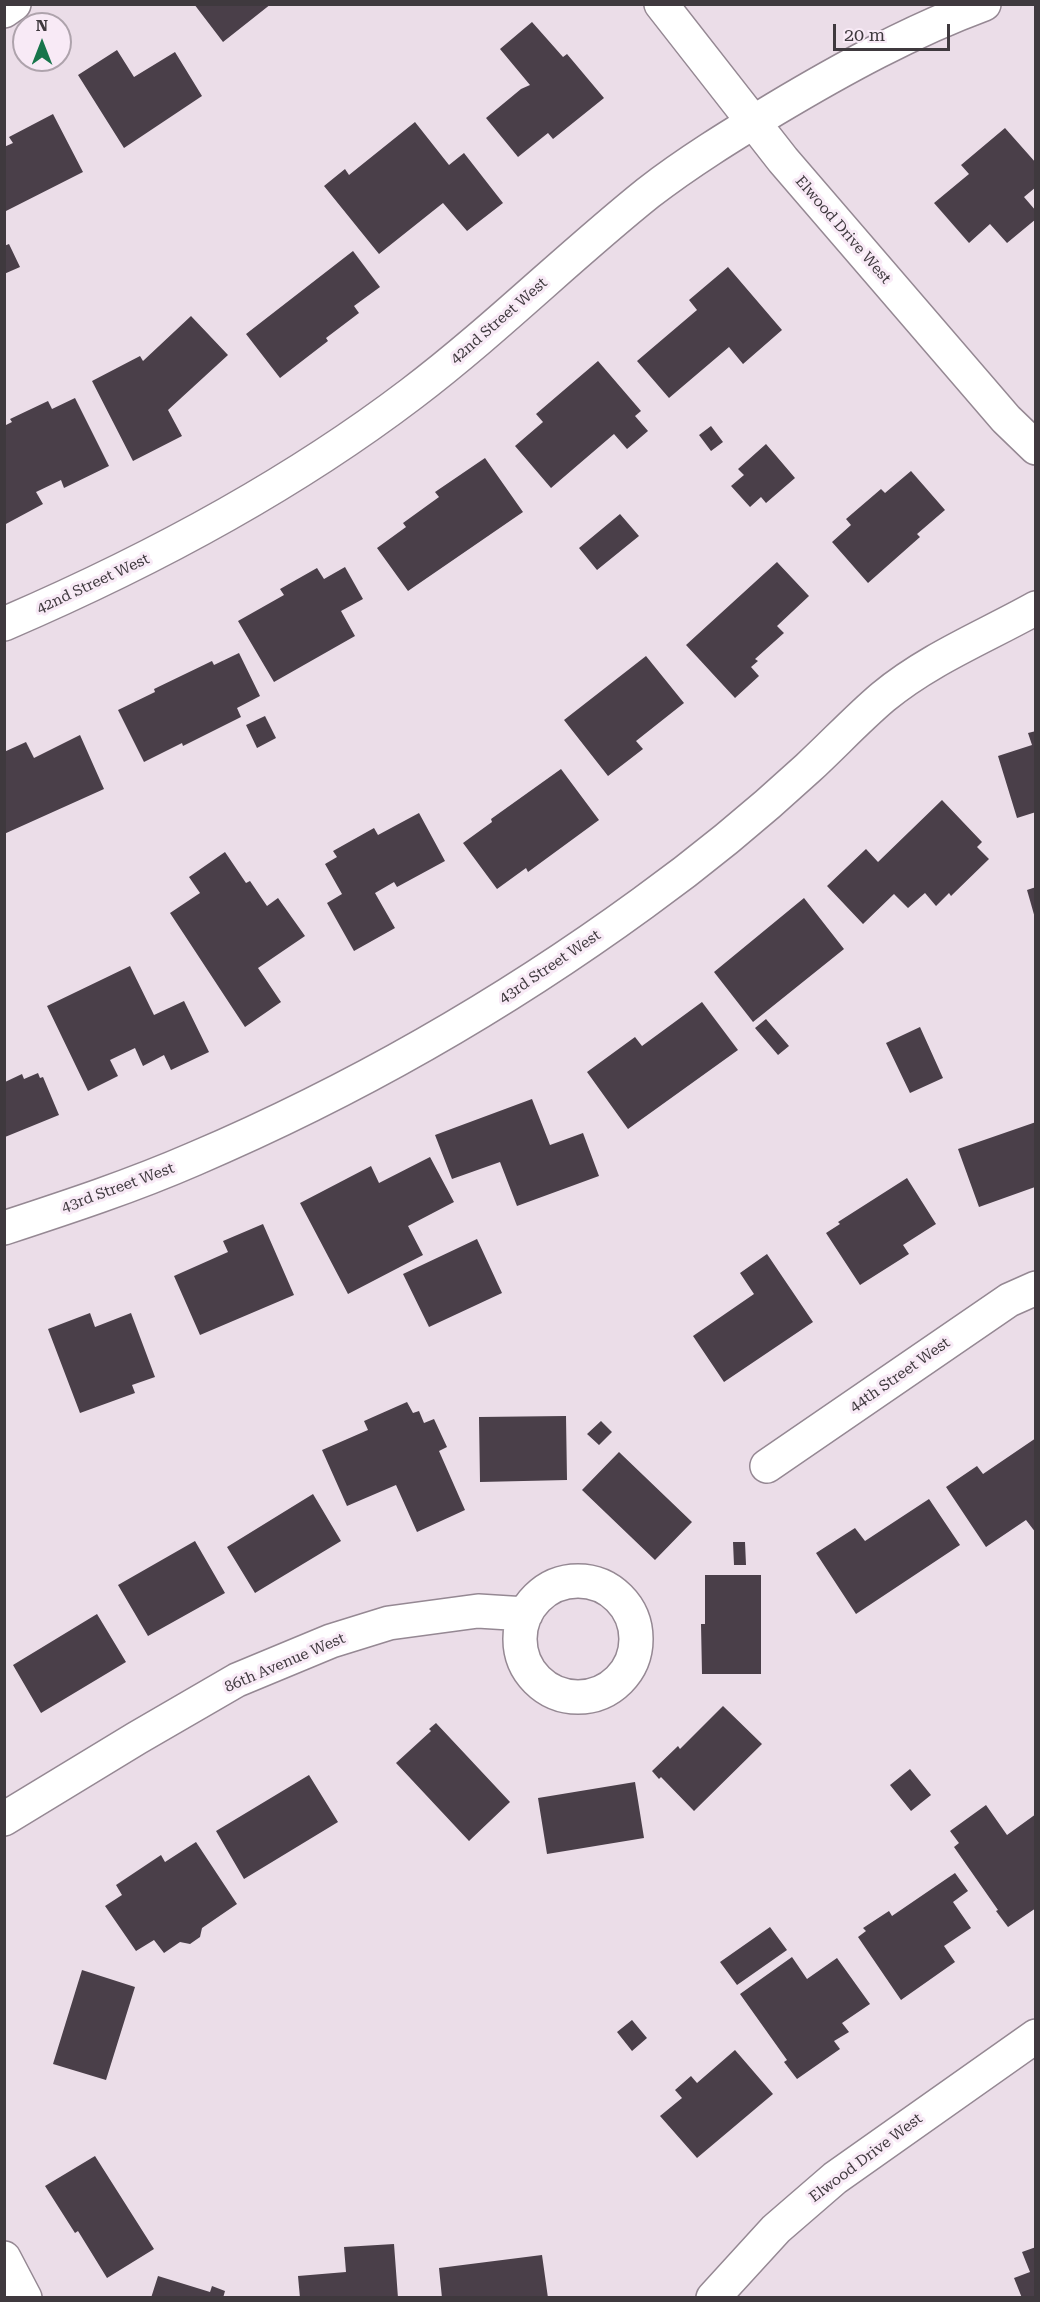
<!DOCTYPE html>
<style>
body{margin:0}
#map{position:relative;width:1040px;height:2302px;overflow:hidden;background:#ebdde8;font-family:"Roboto Serif",serif}
canvas{display:block}
.frame{position:absolute;inset:0;border:6px solid #3f393e;pointer-events:none}
.north{position:absolute;left:12px;top:12px;width:60px;height:60px;box-sizing:border-box;background:#f8eaf6;border:2px solid #aea3ac;border-radius:50%;rotate:0deg;font-size:16px;font-weight:700;line-height:24px;text-align:center;color:#3f393e}
.north::after{content:'';display:block;margin:auto;width:21px;height:27px;background:#17754b;clip-path:polygon(50% 0,100% 100%,50% 72%,0 100%)}
.scale{position:absolute;left:833px;top:24px;width:117px;height:27px;box-sizing:border-box;border:3px solid #3f393e;border-top:0;padding-left:8px;font-size:18px;line-height:21px;white-space:nowrap;color:#3f393e;-webkit-text-stroke:4px #f8eaf6;paint-order:stroke}
</style>
<div id="map">
<canvas width="1040" height="2302"></canvas>
<div class="frame"></div>
<div class="north">N</div>
<div class="scale">20 m</div>
</div>
<script>
const context = document.querySelector('canvas').getContext('2d');
context.lineJoin = 'round';
function fillPath(path, color) {
  context.fillStyle = color;
  context.fill(path, 'evenodd');
}
function trace(path, color, width, dash) {
  context.strokeStyle = color;
  context.lineWidth = width;
  context.lineCap = dash ? 'butt' : 'round';
  context.setLineDash(dash || []);
  context.stroke(path);
}
function drawText(font, color, halo, rows, align = 'center') {
  context.font = font + ' "Roboto Serif",serif';
  context.lineWidth = 6;
  context.setLineDash([]);
  context.textBaseline = 'middle';
  context.strokeStyle = halo;
  context.fillStyle = color;
  for (const [text, x, y, turn = 0] of rows) {
    context.save();
    context.translate(x, y);
    context.rotate((+turn || 0) * Math.PI / 180);
    context.textAlign = isNaN(turn) ? turn : align;
    if (halo) context.strokeText(text, 0, 0);
    context.fillText(text, 0, 0);
    context.restore();
  }
}
fillPath(new Path2D(`
 M 194,4 L 271,4 L 223,42 Z
 M 532,22 L 563,57 L 567,54 L 604,98 L 553,139 L 548,133 L 518,157 L 486,118 L 521,89 L 530,85 L 500,49 Z
 M 117,50 L 134,77 L 175,52 L 202,96 L 124,148 L 78,75 Z
 M 53,114 L 83,172 L 4,212 L 4,147 L 13,143 L 9,137 Z
 M 415,122 L 449,165 L 464,153 L 503,203 L 467,231 L 443,203 L 379,254 L 324,186 L 345,169 L 349,175 Z
 M 1005,128 L 1036,163 L 1036,187 L 1024,197 L 1036,211 L 1036,219 L 1007,243 L 990,224 L 969,243 L 934,203 L 969,174 L 961,165 Z
 M 9,244 L 20,267 L 4,274 L 4,246 Z
 M 353,251 L 380,287 L 354,306 L 359,313 L 326,338 L 328,341 L 280,378 L 246,334 Z
 M 728,267 L 782,330 L 743,364 L 729,347 L 669,398 L 637,361 L 697,310 L 689,300 Z
 M 191,316 L 228,355 L 168,410 L 182,436 L 133,461 L 92,381 L 140,356 L 143,361 Z
 M 598,361 L 641,411 L 635,416 L 648,431 L 627,449 L 614,434 L 551,488 L 515,446 L 543,422 L 536,414 Z
 M 75,398 L 109,466 L 64,488 L 61,480 L 36,492 L 43,504 L 4,525 L 4,426 L 12,422 L 10,419 L 48,401 L 52,409 Z
 M 711,426 L 723,442 L 711,451 L 699,435 Z
 M 766,444 L 795,478 L 766,503 L 761,497 L 750,507 L 731,486 L 744,475 L 738,469 Z
 M 485,458 L 523,512 L 408,591 L 377,548 L 406,527 L 403,523 L 439,497 L 435,492 Z
 M 911,471 L 945,510 L 917,534 L 920,537 L 868,583 L 832,542 L 851,525 L 846,519 L 881,489 L 885,493 Z
 M 620,514 L 639,536 L 597,570 L 579,548 Z
 M 777,562 L 809,596 L 777,626 L 784,633 L 755,659 L 758,661 L 751,667 L 759,676 L 735,698 L 686,645 Z
 M 345,567 L 363,599 L 341,611 L 355,636 L 274,682 L 238,621 L 284,595 L 280,589 L 317,568 L 324,579 Z
 M 239,653 L 260,696 L 237,708 L 241,717 L 183,746 L 182,743 L 144,762 L 118,710 L 155,692 L 154,689 L 212,661 L 214,665 Z
 M 646,656 L 684,703 L 636,741 L 643,749 L 608,776 L 564,720 Z
 M 265,716 L 276,738 L 257,748 L 246,725 Z
 M 1036,731 L 1036,812 L 1017,818 L 998,756 L 1032,745 L 1028,733 Z
 M 80,735 L 104,789 L 4,834 L 4,752 L 26,742 L 34,758 Z
 M 561,769 L 599,820 L 528,872 L 526,868 L 497,889 L 463,843 L 492,822 L 491,819 Z
 M 942,800 L 982,842 L 977,847 L 989,859 L 951,896 L 949,893 L 936,906 L 925,893 L 908,908 L 894,894 L 863,924 L 827,886 L 866,849 L 878,862 Z
 M 419,813 L 445,861 L 397,887 L 394,882 L 375,893 L 395,928 L 354,951 L 327,903 L 342,894 L 325,864 L 337,857 L 333,851 L 374,828 L 378,835 Z
 M 225,852 L 246,883 L 250,881 L 267,906 L 278,898 L 305,936 L 258,968 L 281,1002 L 245,1027 L 170,913 L 200,893 L 189,877 Z
 M 1036,887 L 1036,918 L 1035,918 L 1027,890 Z
 M 804,898 L 844,949 L 753,1022 L 714,972 Z
 M 130,966 L 154,1015 L 184,1001 L 209,1052 L 171,1070 L 164,1055 L 143,1066 L 135,1048 L 110,1060 L 118,1076 L 88,1091 L 47,1006 Z
 M 702,1002 L 738,1050 L 628,1129 L 587,1072 L 635,1037 L 642,1046 Z
 M 766,1019 L 789,1046 L 778,1055 L 755,1028 Z
 M 920,1027 L 943,1078 L 910,1093 L 886,1043 Z
 M 38,1073 L 40,1078 L 43,1077 L 59,1115 L 5,1137 L 5,1082 L 22,1074 L 24,1079 Z
 M 532,1099 L 550,1145 L 583,1133 L 599,1176 L 517,1206 L 500,1162 L 452,1179 L 435,1135 Z
 M 1036,1122 L 1035,1187 L 979,1207 L 958,1149 Z
 M 430,1157 L 454,1202 L 408,1226 L 423,1255 L 348,1294 L 300,1203 L 371,1166 L 379,1183 Z
 M 907,1178 L 936,1224 L 903,1245 L 909,1254 L 860,1285 L 826,1233 L 840,1224 L 838,1222 Z
 M 263,1224 L 294,1295 L 200,1335 L 174,1276 L 228,1252 L 223,1241 Z
 M 477,1239 L 502,1293 L 429,1327 L 403,1274 Z
 M 767,1254 L 813,1322 L 724,1382 L 693,1336 L 754,1294 L 740,1273 Z
 M 90,1313 L 95,1327 L 131,1313 L 155,1377 L 132,1385 L 135,1393 L 80,1413 L 48,1329 Z
 M 407,1402 L 413,1413 L 419,1411 L 424,1423 L 434,1419 L 447,1447 L 439,1451 L 465,1510 L 417,1532 L 396,1485 L 347,1506 L 322,1450 L 368,1430 L 364,1421 Z
 M 566,1416 L 567,1480 L 480,1482 L 479,1417 Z
 M 601,1421 L 612,1432 L 599,1445 L 587,1434 Z
 M 1036,1438 L 1036,1533 L 1026,1520 L 986,1547 L 946,1487 L 977,1466 L 983,1474 Z
 M 619,1452 L 692,1522 L 655,1560 L 582,1490 Z
 M 313,1494 L 341,1541 L 255,1593 L 227,1547 Z
 M 929,1499 L 960,1545 L 856,1614 L 816,1553 L 855,1528 L 865,1541 Z
 M 195,1541 L 225,1593 L 148,1636 L 118,1585 Z
 M 733,1542 L 745,1542 L 746,1565 L 734,1565 Z
 M 705,1575 L 761,1575 L 761,1674 L 702,1674 L 701,1624 L 705,1624 Z
 M 97,1614 L 126,1662 L 41,1713 L 13,1665 Z
 M 723,1706 L 762,1744 L 694,1811 L 661,1777 L 659,1779 L 652,1771 L 678,1746 L 680,1749 Z
 M 436,1723 L 510,1802 L 469,1841 L 396,1763 L 431,1731 L 429,1729 Z
 M 910,1769 L 931,1795 L 911,1811 L 890,1785 Z
 M 309,1775 L 338,1822 L 244,1879 L 216,1831 Z
 M 635,1782 L 644,1838 L 547,1854 L 538,1798 Z
 M 986,1805 L 1007,1835 L 1036,1814 L 1036,1908 L 1008,1927 L 996,1911 L 998,1910 L 954,1847 L 959,1843 L 950,1831 Z
 M 196,1842 L 237,1904 L 202,1928 L 200,1937 L 190,1944 L 180,1942 L 164,1953 L 154,1940 L 136,1951 L 105,1906 L 122,1895 L 116,1885 L 161,1855 L 165,1862 Z
 M 955,1873 L 968,1891 L 953,1902 L 971,1928 L 944,1946 L 955,1962 L 901,2000 L 858,1937 L 866,1931 L 863,1928 L 889,1911 L 892,1916 Z
 M 770,1927 L 787,1950 L 737,1985 L 720,1962 Z
 M 792,1957 L 807,1979 L 837,1958 L 870,2004 L 842,2023 L 849,2032 L 834,2041 L 840,2049 L 797,2079 L 784,2062 L 787,2060 L 740,1994 Z
 M 82,1970 L 135,1987 L 106,2080 L 53,2064 Z
 M 632,2020 L 647,2038 L 632,2051 L 617,2032 Z
 M 735,2050 L 773,2094 L 697,2158 L 660,2116 L 682,2098 L 675,2090 L 691,2076 L 697,2083 Z
 M 95,2156 L 154,2249 L 107,2278 L 78,2231 L 75,2233 L 45,2186 Z
 M 394,2244 L 398,2298 L 300,2298 L 298,2276 L 346,2272 L 344,2247 Z
 M 1036,2247 L 1036,2298 L 1022,2298 L 1014,2278 L 1030,2272 L 1022,2252 Z
 M 542,2255 L 548,2298 L 442,2298 L 439,2268 Z
 M 158,2276 L 210,2292 L 212,2286 L 225,2291 L 223,2298 L 151,2298 Z`), '#4a3f49');
const street = new Path2D(`
 M 4,11 L 14,4
 M 4,624 C 148,562 286,489 411,394 C 494,331 567,258 648,193 C 688,162 732,135 775,109 C 842,69 911,31 984,4
 M 4,1228 C 68,1207 132,1186 194,1159 C 353,1091 503,1005 643,903 C 700,862 756,816 808,768 C 833,745 857,719 883,697 C 929,659 984,637 1036,608
 M 767,1466 L 1009,1300 L 1036,1288
 M520 1639a58 58 0 1 1 116 0a58 58 0 1 1-116 0Z
 M 4,1819 L 137,1738 L 237,1680 L 331,1641 L 389,1623 L 478,1611 L 526,1614
 M 4,2258 L 25,2298`);
const secondary = new Path2D(`
 M 661,4 L 783,160 L 1006,419 L 1036,448
 M 713,2298 L 776,2229 L 835,2178 L 1036,2036`);
trace(street, '#958893', 36);
trace(secondary, '#958893', 36);
trace(street, '#fff', 33);
trace(secondary, '#fff', 33);
drawText('15px', '#3f393e', '#f8eaf6', [
 ["Elwood Drive West",843,230,49],
 ["42nd Street West",499,321,-41],
 ["42nd Street West",93,584,-25],
 ["43rd Street West",550,967,-34],
 ["43rd Street West",118,1188,-20],
 ["44th Street West",900,1375,-35],
 ["86th Avenue West",285,1663,-23],
 ["Elwood Drive West",866,2158,-37]
]);
</script>
